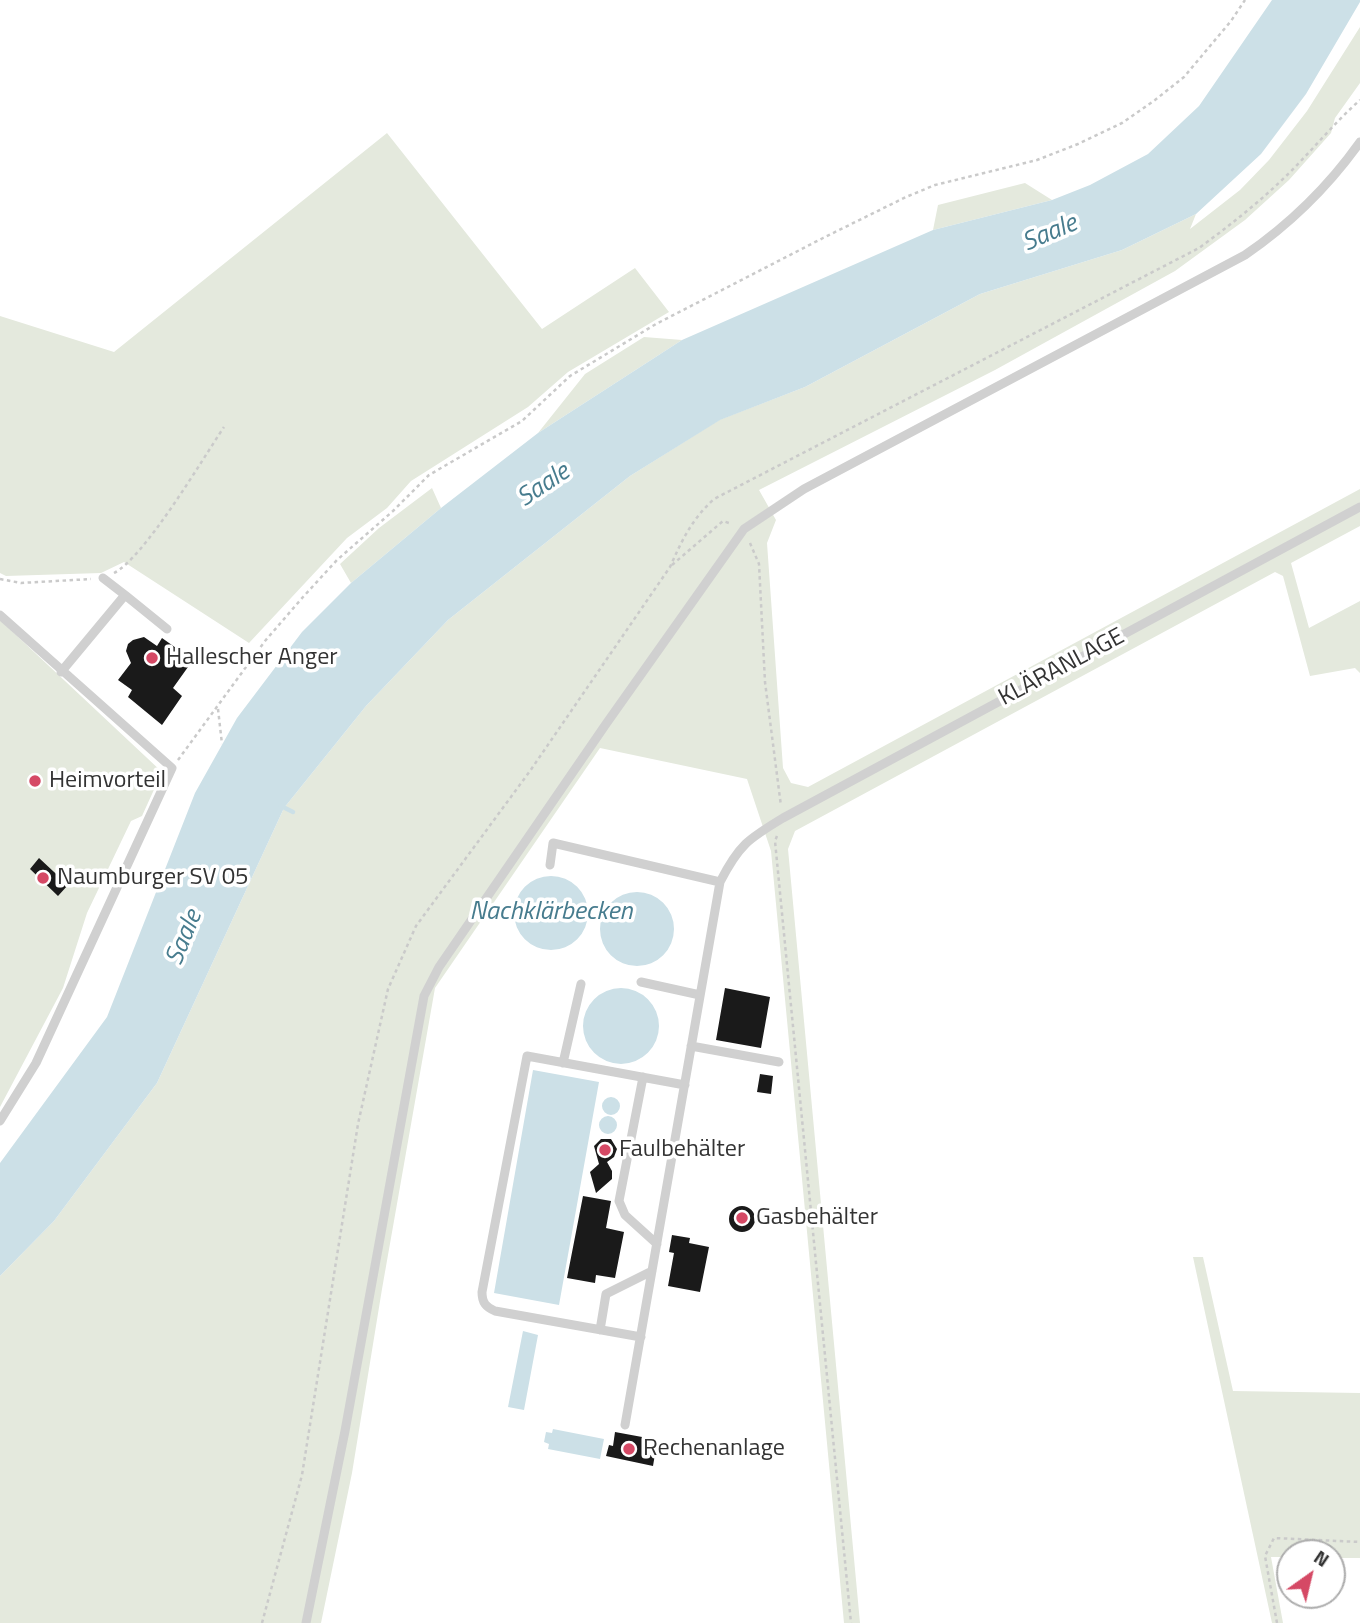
<!DOCTYPE html>
<meta charset="utf-8">
<style>
body{margin:0}
#map{position:relative;width:1360px;height:1623px;overflow:hidden;background:#fff;font-family:"Titillium Web",sans-serif}
canvas{display:block}
.north{position:absolute;left:1276px;top:1539px;width:70px;height:70px;box-sizing:border-box;background:#fff;border:2px solid #adadad;border-radius:50%;rotate:34deg;font-size:19px;font-weight:700;line-height:28px;text-align:center;color:#333}
.north::after{content:'';display:block;margin:auto;width:24px;height:32px;background:#d54965;clip-path:polygon(50% 0,100% 100%,50% 72%,0 100%)}
</style>
<div id="map">
<canvas width="1360" height="1623"></canvas>
<div class="north">N</div>
</div>
<script>
const context = document.querySelector('canvas').getContext('2d');
context.lineJoin = 'round';
function fillPath(path, color) {
  context.fillStyle = color;
  context.fill(path, 'evenodd');
}
function trace(path, color, width, dash) {
  context.strokeStyle = color;
  context.lineWidth = width;
  context.lineCap = dash ? 'butt' : 'round';
  context.setLineDash(dash || []);
  context.stroke(path);
}
function drawText(font, color, halo, rows, align = 'center') {
  context.font = font + ' "Titillium Web",sans-serif';
  context.lineWidth = 7;
  context.setLineDash([]);
  context.textBaseline = 'middle';
  context.strokeStyle = halo;
  context.fillStyle = color;
  for (const [text, x, y, turn = 0] of rows) {
    context.save();
    context.translate(x, y);
    context.rotate((+turn || 0) * Math.PI / 180);
    context.textAlign = isNaN(turn) ? turn : align;
    if (halo) context.strokeText(text, 0, 0);
    context.fillText(text, 0, 0);
    context.restore();
  }
}
fillPath(new Path2D(`
 M 1360,27 L 1360,83 L 1335,118 L 1331,133 L 1289,180 L 1245,220 L 1175,271 L 995,370 L 759,490 L 776,520 L 767,543 L 783,768 L 791,783 L 808,787 L 1360,489 L 1360,526 L 1291,563 L 1309,628 L 1360,601 L 1360,673 L 1355,668 L 1310,676 L 1283,576 L 1275,572 L 795,831 L 788,849 L 860,1623 L 844,1623 L 771,851 L 747,779 L 600,748 L 435,988 L 382,1289 L 352,1473 L 321,1623 L 0,1623 L 0,1276 L 54,1221 L 157,1083 L 284,808 L 366,706 L 448,620 L 630,476 L 719,420 L 805,387 L 980,294 L 1122,250 L 1196,214 L 1190,229 L 1240,190 L 1269,160 L 1307,111 Z
 M 387,133 L 542,329 L 635,268 L 669,312 L 568,372 L 528,407 L 411,481 L 387,508 L 347,538 L 249,643 L 124,562 L 101,573 L 6,576 L 0,573 L 0,316 L 114,352 Z
 M 1025,183 L 1052,200 L 933,230 L 938,205 Z
 M 644,337 L 682,340 L 538,433 L 585,374 Z
 M 432,488 L 441,508 L 351,583 L 340,564 L 379,528 Z
 M 0,620 L 162,772 L 142,816 L 131,821 L 87,913 L 63,988 L 0,1107 Z
 M 1193,1257 L 1203,1257 L 1233,1391 L 1360,1393 L 1360,1558 L 1332,1558 L 1332,1553 L 1290,1553 L 1290,1557 L 1271,1557 L 1283,1623 L 1272,1623 Z`), '#e4e9dd');
fillPath(new Path2D(`
 M 1272,0 L 1360,0 L 1360,2 L 1306,94 L 1261,154 L 1196,214 L 1122,250 L 980,294 L 805,387 L 720,420 L 630,476 L 448,620 L 366,706 L 284,808 L 157,1083 L 54,1221 L 0,1276 L 0,1163 L 107,1017 L 195,793 L 237,718 L 302,632 L 351,583 L 441,508 L 538,433 L 682,340 L 933,230 L 1052,200 L 1090,185 L 1148,154 L 1199,106 Z
 M514 913a37 37 0 1 1 74 0a37 37 0 1 1-74 0Z
 M600 929a37 37 0 1 1 74 0a37 37 0 1 1-74 0Z
 M583 1026a38 38 0 1 1 76 0a38 38 0 1 1-76 0Z
 M 533,1070 L 599,1082 L 559,1305 L 494,1293 Z
 M602 1106a9 9 0 1 1 18 0a9 9 0 1 1-18 0Z
 M599 1125a9 9 0 1 1 18 0a9 9 0 1 1-18 0Z
 M 523,1331 L 538,1335 L 524,1410 L 508,1407 Z
 M 553,1429 L 604,1439 L 600,1459 L 548,1449 L 549,1444 L 544,1442 L 546,1432 L 552,1433 Z`), '#cce0e7');
trace(new Path2D(`
 M 281,806 L 293,812`), '#cce0e7', 4.5);
fillPath(new Path2D(`
 M 144,637 L 157,646 L 162,638 L 193,660 L 173,688 L 182,696 L 162,725 L 128,697 L 132,690 L 118,680 L 131,663 L 126,651 L 128,644 L 133,640 Z
 M 39,858 L 68,885 L 58,896 L 30,869 Z
 M 725,988 L 770,997 L 761,1048 L 716,1040 Z
 M 760,1074 L 773,1076 L 771,1094 L 757,1092 Z
 M 601,1139 L 611,1139 L 617,1149 L 614,1157 L 607,1162 L 612,1171 L 612,1179 L 596,1193 L 590,1172 L 599,1164 L 594,1146 Z
 M 583,1196 L 611,1201 L 606,1228 L 624,1232 L 615,1278 L 596,1275 L 595,1283 L 567,1278 Z
 M729 1219a13 13 0 1 1 26 0a13 13 0 1 1-26 0Z
 M 672,1235 L 690,1238 L 689,1243 L 709,1247 L 700,1292 L 668,1286 L 674,1253 L 669,1252 Z
 M 615,1432 L 653,1439 L 650,1453 L 655,1454 L 653,1466 L 606,1456 L 609,1445 L 613,1446 Z`), '#1a1a1a');
trace(new Path2D(`
 M 750,543 L 759,564 L 765,682 L 781,806
 M 672,565 L 723,521 L 732,524
 M 114,573 C 144,558 202,460 224,427
 M 0,579 L 21,583 L 91,579
 M 218,709 L 222,744
 M 178,760 L 265,641 L 303,597 L 337,560 L 393,511 L 429,475 L 522,421 L 570,376 L 656,324 L 823,238 L 906,197 L 935,185 L 1037,160 L 1078,144 L 1122,123 L 1155,100 L 1184,77 L 1231,21 L 1245,0
 M 777,836 L 775,841 L 851,1623
 M 262,1623 L 302,1475 L 358,1124 L 388,989 L 416,926 L 530,771 L 670,567 C 682,540 692,519 714,499 L 1199,248 C 1229,226 1257,204 1284,178 C 1310,153 1333,124 1360,100
 M 1277,1623 L 1265,1556 L 1274,1538 L 1360,1542`), '#cacaca', 2.5, [3.5, 3.5]);
trace(new Path2D(`
 M 125,595 L 167,629
 M 0,615 L 172,768 L 36,1063 L 0,1121
 M 61,672 L 125,595 L 103,578
 M 550,865 L 553,843 L 720,882
 M 641,982 L 700,995
 M 691,1046 L 779,1062
 M 563,1063 L 581,984
 M 643,1077 L 619,1201 L 625,1215 L 657,1244
 M 600,1330 L 606,1294 L 652,1271
 M 641,1337 L 495,1311 C 486,1307 482,1303 482,1292 L 527,1056 L 685,1085
 M 625,1425 L 720,882 C 739,845 748,839 783,818 L 1360,507
 M 306,1623 L 345,1431 L 424,996 L 439,967 L 606,724 L 744,529 L 804,489 L 1245,255 C 1290,224 1328,187 1360,142`), '#d0d0d0', 9);
for (const [x, y, r, color] of [
 [152,658,7,"#d54965"],
 [35,781,7,"#d54965"],
 [43,878,7,"#d54965"],
 [605,1150,7,"#d54965"],
 [742,1218,7,"#d54965"],
 [629,1449,7,"#d54965"]
]) {
  const dot = new Path2D();
  dot.arc(x, y, r, 0, 2 * Math.PI);
  context.fillStyle = color;
  context.fill(dot);
  trace(dot, '#fff', 2.5);
}
drawText('24px', '#333', '#fff', [
 ["Hallescher Anger",166,658],
 ["Heimvorteil",49,781],
 ["Naumburger SV 05",57,878],
 ["Faulbehälter",619,1150],
 ["Gasbehälter",756,1218],
 ["Rechenanlage",643,1449]
], 'left');
drawText('24px', '#333', '#fff', [
 ["KLÄRANLAGE",1062,668,-28]
]);
drawText('italic 26px', '#477c8e', '#fff', [
 ["Saale",1050,234,-23],
 ["Saale",544,486,-34],
 ["Nachklärbecken",551,913],
 ["Saale",185,938,-68]
]);
</script>
